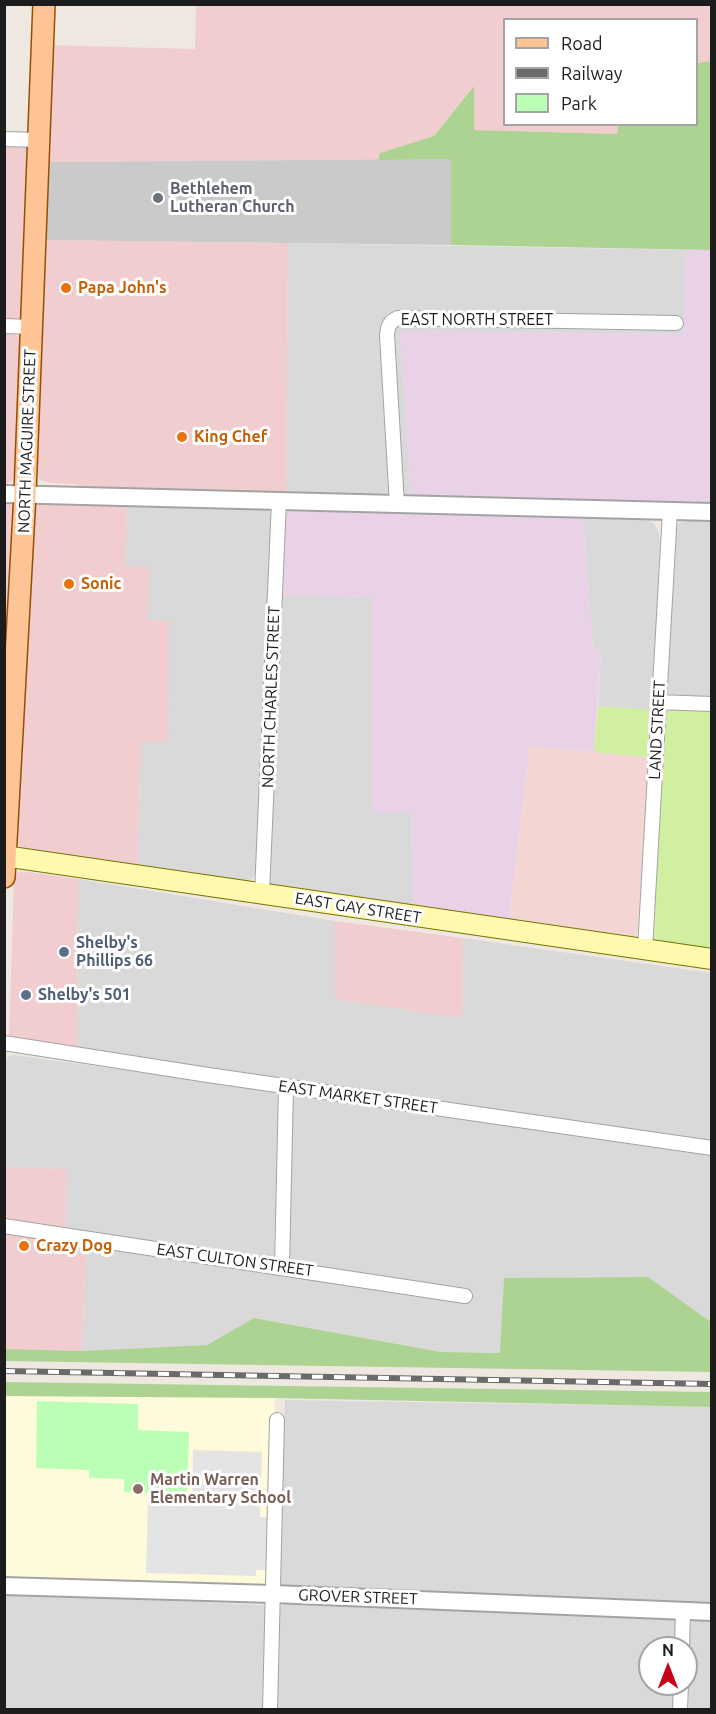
<!DOCTYPE html>
<style>
body{margin:0}
#map{position:relative;width:716px;height:1714px;overflow:hidden;background:#efe8e0;font-family:Ubuntu,sans-serif}
canvas{display:block}
.frame{position:absolute;inset:0;border:6px solid #1c1c1c;pointer-events:none}
.legend{position:absolute;left:503px;top:18px;width:195px;height:108px;box-sizing:border-box;background:#fff;border:2px solid #a4a4a4;margin:0;padding:8px 10px;list-style:none;font-size:18px;color:#1c1c1c}
.legend li{display:flex;align-items:center;gap:12px;height:30px}
.legend b{width:30px;border:2px solid #a4a4a4}
.north{position:absolute;left:638px;top:1636px;width:60px;height:60px;box-sizing:border-box;background:#fff;border:2px solid #a4a4a4;border-radius:50%;rotate:0deg;font-size:16px;font-weight:700;line-height:24px;text-align:center;color:#1c1c1c}
.north::after{content:'';display:block;margin:auto;width:21px;height:27px;background:#c80019;clip-path:polygon(50% 0,100% 100%,50% 72%,0 100%)}
</style>
<div id="map">
<canvas width="716" height="1714"></canvas>
<div class="frame"></div>
<ul class="legend">
<li><b style="height:8px;background:#ffc495"></b>Road</li>
<li><b style="height:8px;background:#6a6a6a"></b>Railway</li>
<li><b style="height:16px;background:#bbffb7"></b>Park</li>
</ul>
<div class="north">N</div>
</div>
<script>
const context = document.querySelector('canvas').getContext('2d');
context.lineJoin = 'round';
function fillPath(path, color) {
  context.fillStyle = color;
  context.fill(path, 'evenodd');
}
function trace(path, color, width, dash) {
  context.strokeStyle = color;
  context.lineWidth = width;
  context.lineCap = dash ? 'butt' : 'round';
  context.setLineDash(dash || []);
  context.stroke(path);
}
function drawText(font, color, halo, rows, align = 'center') {
  context.font = font + ' Ubuntu,sans-serif';
  context.lineWidth = 6;
  context.setLineDash([]);
  context.textBaseline = 'middle';
  context.strokeStyle = halo;
  context.fillStyle = color;
  for (const [text, x, y, turn = 0] of rows) {
    context.save();
    context.translate(x, y);
    context.rotate((+turn || 0) * Math.PI / 180);
    context.textAlign = isNaN(turn) ? turn : align;
    if (halo) context.strokeText(text, 0, 0);
    context.fillText(text, 0, 0);
    context.restore();
  }
}
fillPath(new Path2D(`
 M 288,243 L 686,250 L 683,334 L 400,331 L 411,498 L 286,494 Z
 M 127,507 L 267,510 L 271,513 L 256,873 L 251,880 L 245,882 L 137,867 L 141,741 L 168,741 L 168,621 L 147,620 L 125,566 Z
 M 583,517 L 647,519 L 654,524 L 658,531 L 660,541 L 652,710 L 598,706 L 601,650 L 593,649 Z
 M 691,520 L 711,520 L 711,698 L 672,697 L 667,695 L 664,691 L 675,528 L 678,523 Z
 M 281,595 L 372,597 L 372,812 L 411,813 L 413,907 L 270,885 L 268,878 Z
 M 78,879 L 335,921 L 335,999 L 462,1018 L 463,938 L 711,973 L 711,1142 L 77,1051 Z
 M 14,1055 L 271,1090 L 276,1093 L 278,1099 L 274,1258 L 270,1260 L 66,1233 L 67,1169 L 5,1167 L 6,1060 L 9,1056 Z
 M 295,1094 L 711,1153 L 711,1322 L 648,1277 L 504,1278 L 501,1353 L 441,1352 L 255,1318 L 207,1345 L 82,1351 L 86,1244 L 287,1262 L 291,1096 Z
 M 285,1400 L 711,1407 L 711,1605 L 282,1589 L 279,1580 Z
 M 4,1594 L 264,1605 L 266,1614 L 262,1709 L 5,1709 Z
 M 285,1604 L 672,1617 L 676,1619 L 677,1624 L 676,1648 L 650,1648 L 650,1684 L 675,1684 L 674,1709 L 275,1710 L 278,1611 L 281,1606 Z
 M 699,1619 L 711,1619 L 711,1709 L 688,1710 L 690,1628 L 693,1620 Z`), '#dad9d9');
fillPath(new Path2D(`
 M 196,5 L 711,5 L 711,61 L 697,63 L 696,20 L 504,20 L 504,124 L 618,125 L 617,134 L 473,130 L 473,87 L 434,136 L 380,153 L 378,160 L 45,162 L 50,45 L 195,49 Z
 M 5,145 L 30,147 L 23,311 L 21,318 L 17,321 L 5,321 Z
 M 43,240 L 288,243 L 286,494 L 122,491 L 73,484 L 50,483 L 40,480 L 36,470 Z
 M 5,334 L 14,334 L 21,338 L 16,478 L 5,485 Z
 M 4,501 L 13,506 L 14,511 L 5,646 Z
 M 41,503 L 127,507 L 125,566 L 149,567 L 147,620 L 169,621 L 168,741 L 141,742 L 137,867 L 21,849 L 18,845 L 33,511 L 36,506 Z
 M 19,871 L 78,879 L 77,1051 L 9,1038 L 14,877 Z
 M 335,921 L 463,938 L 462,1018 L 335,999 Z
 M 4,1167 L 67,1169 L 66,1233 L 5,1225 Z
 M 5,1233 L 86,1244 L 82,1351 L 5,1349 Z`), '#f2cdd0');
fillPath(new Path2D(`
 M 686,250 L 711,250 L 711,506 L 411,498 L 400,331 L 683,334 Z
 M 292,511 L 583,517 L 593,649 L 601,650 L 594,752 L 530,746 L 509,920 L 413,907 L 411,813 L 372,813 L 372,597 L 281,595 L 285,516 L 287,512 Z`), '#e9d2e7');
fillPath(new Path2D(`
 M 5,1396 L 275,1398 L 269,1585 L 267,1589 L 5,1579 Z`), '#fffad9');
fillPath(new Path2D(`
 M 451,159 L 451,245 L 43,240 L 45,162 Z`), '#cacaca');
fillPath(new Path2D(`
 M 530,746 L 649,757 L 638,928 L 635,936 L 630,937 L 509,920 Z`), '#f3d6d2');
fillPath(new Path2D(`
 M 598,706 L 652,710 L 649,757 L 594,752 Z
 M 674,709 L 711,711 L 711,951 L 658,943 L 654,940 L 663,721 L 667,711 Z`), '#d1efa0');
fillPath(new Path2D(`
 M 711,61 L 711,250 L 451,245 L 451,159 L 378,160 L 380,153 L 434,136 L 474,86 L 474,130 L 617,134 L 618,125 L 696,124 L 697,63 Z
 M 648,1277 L 711,1322 L 711,1372 L 5,1361 L 5,1349 L 82,1351 L 207,1345 L 254,1318 L 441,1352 L 500,1353 L 504,1278 Z
 M 4,1382 L 711,1392 L 712,1407 L 275,1398 L 5,1396 Z`), '#acd391');
fillPath(new Path2D(`
 M 37,1401 L 138,1404 L 138,1430 L 189,1432 L 187,1494 L 124,1492 L 124,1479 L 89,1478 L 89,1470 L 36,1468 Z`), '#bbffb7');
fillPath(new Path2D(`
 M 193,1450 L 262,1452 L 260,1517 L 269,1517 L 267,1570 L 256,1570 L 256,1576 L 146,1573 L 148,1497 L 192,1498 Z`), '#e4e4e4');
const minor = new Path2D(`
 M 4,139 L 38,140
 M 4,326 L 31,327
 M 397,505 L 387,335 C 388,326 389,322 398,318 L 676,323
 M 658,702 L 712,704
 M 262,893 L 279,501
 M 645,949 L 670,511
 M 4,1043 L 208,1075 L 712,1148
 M 4,1226 L 465,1296
 M 282,1267 L 286,1087
 M 682,1648 L 683,1611
 M 270,1710 L 277,1420
 M 680,1710 L 681,1684`);
const tertiary = new Path2D(`
 M 4,494 L 712,512
 M 4,1586 L 273,1594 L 712,1612`);
const secondary = new Path2D(`
 M 4,856 L 712,959`);
const primary = new Path2D(`
 M 4,877 L 25,494 L 44,4`);
trace(minor, '#a3a3a3', 16);
trace(tertiary, '#a3a3a3', 20);
trace(secondary, '#767400', 22);
trace(primary, '#945000', 24);
trace(minor, '#fff', 14);
trace(tertiary, '#fff', 16);
trace(secondary, '#fff9ae', 20);
trace(primary, '#ffc495', 21);
const rail = new Path2D(`
 M 4,1371 L 712,1384`);
trace(rail, '#6a6a6a', 6);
trace(rail, '#fff', 4, [11]);
for (const [x, y, r, color] of [
 [158,198,6,"#6b7280"],
 [66,288,6,"#e8710a"],
 [182,437,6,"#e8710a"],
 [69,584,6,"#e8710a"],
 [64,952,6,"#5c6f8a"],
 [26,995,6,"#5c6f8a"],
 [24,1246,6,"#e8710a"],
 [138,1489,6,"#8d6e63"]
]) {
  const dot = new Path2D();
  dot.arc(x, y, r, 0, 2 * Math.PI);
  context.fillStyle = color;
  context.fill(dot);
  trace(dot, '#fff', 2);
}
drawText('bold 16px', '#5b616d', '#fff', [
 ["Bethlehem",170,189],
 ["Lutheran Church",170,207]
], 'left');
drawText('bold 16px', '#c56008', '#fff', [
 ["Papa John's",78,288],
 ["King Chef",194,437],
 ["Sonic",81,584],
 ["Crazy Dog",36,1246]
], 'left');
drawText('16px', '#1c1c1c', '#fff', [
 ["EAST NORTH STREET",477,320],
 ["NORTH MAGUIRE STREET",27,441,-88],
 ["NORTH CHARLES STREET",271,697,-88],
 ["LAND STREET",657,730,-87],
 ["EAST GAY STREET",358,908,9],
 ["EAST MARKET STREET",358,1097,8],
 ["EAST CULTON STREET",235,1260,8],
 ["GROVER STREET",358,1597,2]
]);
drawText('bold 16px', '#4e5e75', '#fff', [
 ["Shelby's",76,943],
 ["Phillips 66",76,961],
 ["Shelby's 501",38,995]
], 'left');
drawText('bold 16px', '#785e54', '#fff', [
 ["Martin Warren",150,1480],
 ["Elementary School",150,1498]
], 'left');
</script>
